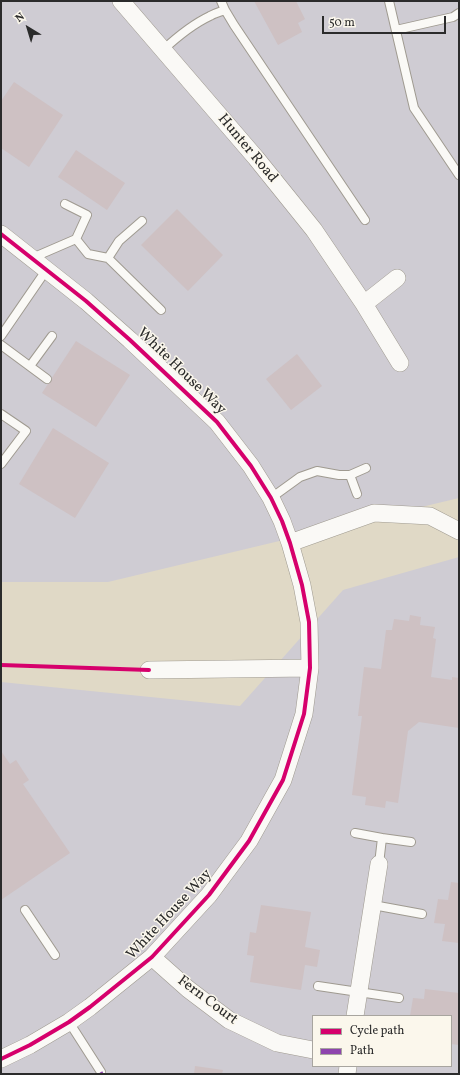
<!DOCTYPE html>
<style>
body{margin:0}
#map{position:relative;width:460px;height:1075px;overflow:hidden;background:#e0d9c6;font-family:Vollkorn,serif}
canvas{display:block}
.frame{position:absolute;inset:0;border:2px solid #2b2b2b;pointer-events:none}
.legend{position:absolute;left:312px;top:1015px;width:140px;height:52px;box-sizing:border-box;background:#fbf7ec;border:1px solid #a8a59f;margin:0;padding:5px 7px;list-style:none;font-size:12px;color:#2b2b2b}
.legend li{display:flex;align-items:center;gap:8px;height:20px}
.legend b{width:20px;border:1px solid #a8a59f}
.north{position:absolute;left:8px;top:8px;width:40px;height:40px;-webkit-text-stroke:3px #fbf7ec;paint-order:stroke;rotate:322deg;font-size:11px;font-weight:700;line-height:16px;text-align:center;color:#2b2b2b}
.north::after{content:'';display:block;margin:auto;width:14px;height:18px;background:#2b2b2b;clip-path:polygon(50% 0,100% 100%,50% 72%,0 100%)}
.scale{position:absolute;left:322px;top:16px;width:124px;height:18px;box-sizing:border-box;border:2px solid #2b2b2b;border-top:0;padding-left:5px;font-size:12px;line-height:14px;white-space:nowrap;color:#2b2b2b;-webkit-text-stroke:3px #fbf7ec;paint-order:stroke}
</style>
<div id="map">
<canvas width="460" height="1075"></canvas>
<div class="frame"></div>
<ul class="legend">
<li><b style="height:5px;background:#d6006c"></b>Cycle path</li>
<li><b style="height:5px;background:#8e44ad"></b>Path</li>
</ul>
<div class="north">N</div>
<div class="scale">50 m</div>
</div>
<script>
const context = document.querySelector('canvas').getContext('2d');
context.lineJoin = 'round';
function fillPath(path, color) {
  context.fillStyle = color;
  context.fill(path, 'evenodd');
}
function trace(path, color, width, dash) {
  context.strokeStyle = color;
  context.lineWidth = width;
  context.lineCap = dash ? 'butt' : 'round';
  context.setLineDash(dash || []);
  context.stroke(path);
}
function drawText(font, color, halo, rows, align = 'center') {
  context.font = font + ' Vollkorn,serif';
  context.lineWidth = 3;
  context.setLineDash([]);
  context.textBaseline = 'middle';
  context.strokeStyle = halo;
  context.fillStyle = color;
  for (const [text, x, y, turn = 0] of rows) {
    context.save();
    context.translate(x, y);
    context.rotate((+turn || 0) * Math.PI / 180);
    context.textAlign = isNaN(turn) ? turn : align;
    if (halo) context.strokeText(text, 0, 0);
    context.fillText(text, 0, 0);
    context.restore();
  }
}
fillPath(new Path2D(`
 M 1,1 L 459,1 L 459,498 L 108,582 L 1,582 Z
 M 459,557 L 459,1074 L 1,1074 L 1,682 L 240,706 L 343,590 ZM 313,1016 L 451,1016 L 451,1066 L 313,1066 Z`), '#cfccd3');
fillPath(new Path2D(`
 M 254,1 L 296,1 L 305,19 L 298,23 L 302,32 L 278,45 Z
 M 14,82 L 63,115 L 29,167 L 1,148 L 1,101 Z
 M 76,150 L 125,183 L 107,210 L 58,177 Z
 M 177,209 L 223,255 L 188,291 L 141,245 Z
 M 76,341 L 130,375 L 96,427 L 42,393 Z
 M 297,354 L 322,386 L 291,410 L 266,379 Z
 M 53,428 L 109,463 L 75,518 L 19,484 Z
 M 410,615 L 421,617 L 420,625 L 435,627 L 433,638 L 436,639 L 431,677 L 452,680 L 452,677 L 459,678 L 459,728 L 419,722 L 408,731 L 398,803 L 386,801 L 385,808 L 365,805 L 366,797 L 352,795 L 362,716 L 358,716 L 364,667 L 381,669 L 386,630 L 392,630 L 394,619 L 409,621 Z
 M 1,751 L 10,764 L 16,760 L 29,780 L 23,784 L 70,853 L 1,900 Z
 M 451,882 L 459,883 L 459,943 L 442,941 L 445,924 L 434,923 L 438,899 L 448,900 Z
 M 261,905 L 311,912 L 305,947 L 320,950 L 317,967 L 305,965 L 301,990 L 250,982 L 254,956 L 247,955 L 250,932 L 256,933 Z
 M 425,989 L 459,993 L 459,1045 L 451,1044 L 451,1016 L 410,1016 L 413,998 L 424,999 Z
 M 195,1066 L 223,1070 L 222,1074 L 194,1074 Z`), '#cec1c3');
const service = new Path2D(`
 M 221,1 L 225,10
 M 389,1 L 414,108 L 459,175
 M 396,30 L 453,17 L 459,13
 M 163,50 C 177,37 193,24 210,16 C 215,13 220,12 225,10 L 234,25 L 365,220
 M 65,204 L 87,215 L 76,239 L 88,254 L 108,258 L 119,241 L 142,221
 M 32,258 L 76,239
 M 108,258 L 161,310
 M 1,336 L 47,269
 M 1,345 L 47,379
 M 30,366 L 52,336
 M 1,414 L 26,431 L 1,464
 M 350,475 L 357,494
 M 271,498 L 300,477 L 317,471 L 339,475 L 350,475 L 366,468
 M 355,833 L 382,838
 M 379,864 L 382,838 L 411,842
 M 373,905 L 422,914
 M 25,910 L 55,955
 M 318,986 L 399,998
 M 69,1022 L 101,1072`);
const minor = new Path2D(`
 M 121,1 L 256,158 L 314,230 L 364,304 L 400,363
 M 1,234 L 86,301 L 130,340 L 217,422 L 251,466 L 271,498 L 282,521 L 290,543 L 302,585 L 309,622 L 310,668 L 304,714 L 283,780 L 249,841 L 209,895 L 152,957 L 90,1007 L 69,1022 L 30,1045 L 1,1059
 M 364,304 L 397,278
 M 290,543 L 374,513 L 430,516 L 459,531
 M 149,670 L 310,668
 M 152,957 L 188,989 L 229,1020 L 277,1043 L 313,1050
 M 355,1016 L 379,864
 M 347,1074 L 348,1066`);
trace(service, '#9f9a90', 10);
trace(minor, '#9f9a90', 18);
trace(service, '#faf9f6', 8);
trace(minor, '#faf9f6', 17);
trace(new Path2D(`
 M 101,1072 L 102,1074`), '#8e44ad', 3, [6, 3]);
trace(new Path2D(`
 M 1,234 L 86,301 L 130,340 L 217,422 L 251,466 L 271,498 L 282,521 L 290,543 L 302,585 L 309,622 L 310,668 L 304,714 L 283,780 L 249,841 L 209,895 L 152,957 L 90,1007 L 69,1022 L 30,1045 L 1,1059
 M 1,665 L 149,670`), '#d6006c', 4);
drawText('15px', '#2b2b2b', '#fbf7ec', [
 ["Hunter Road",247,149,50],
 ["White House Way",181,372,44],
 ["White House Way",170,915,-47],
 ["Fern Court",207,1001,37]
]);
</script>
